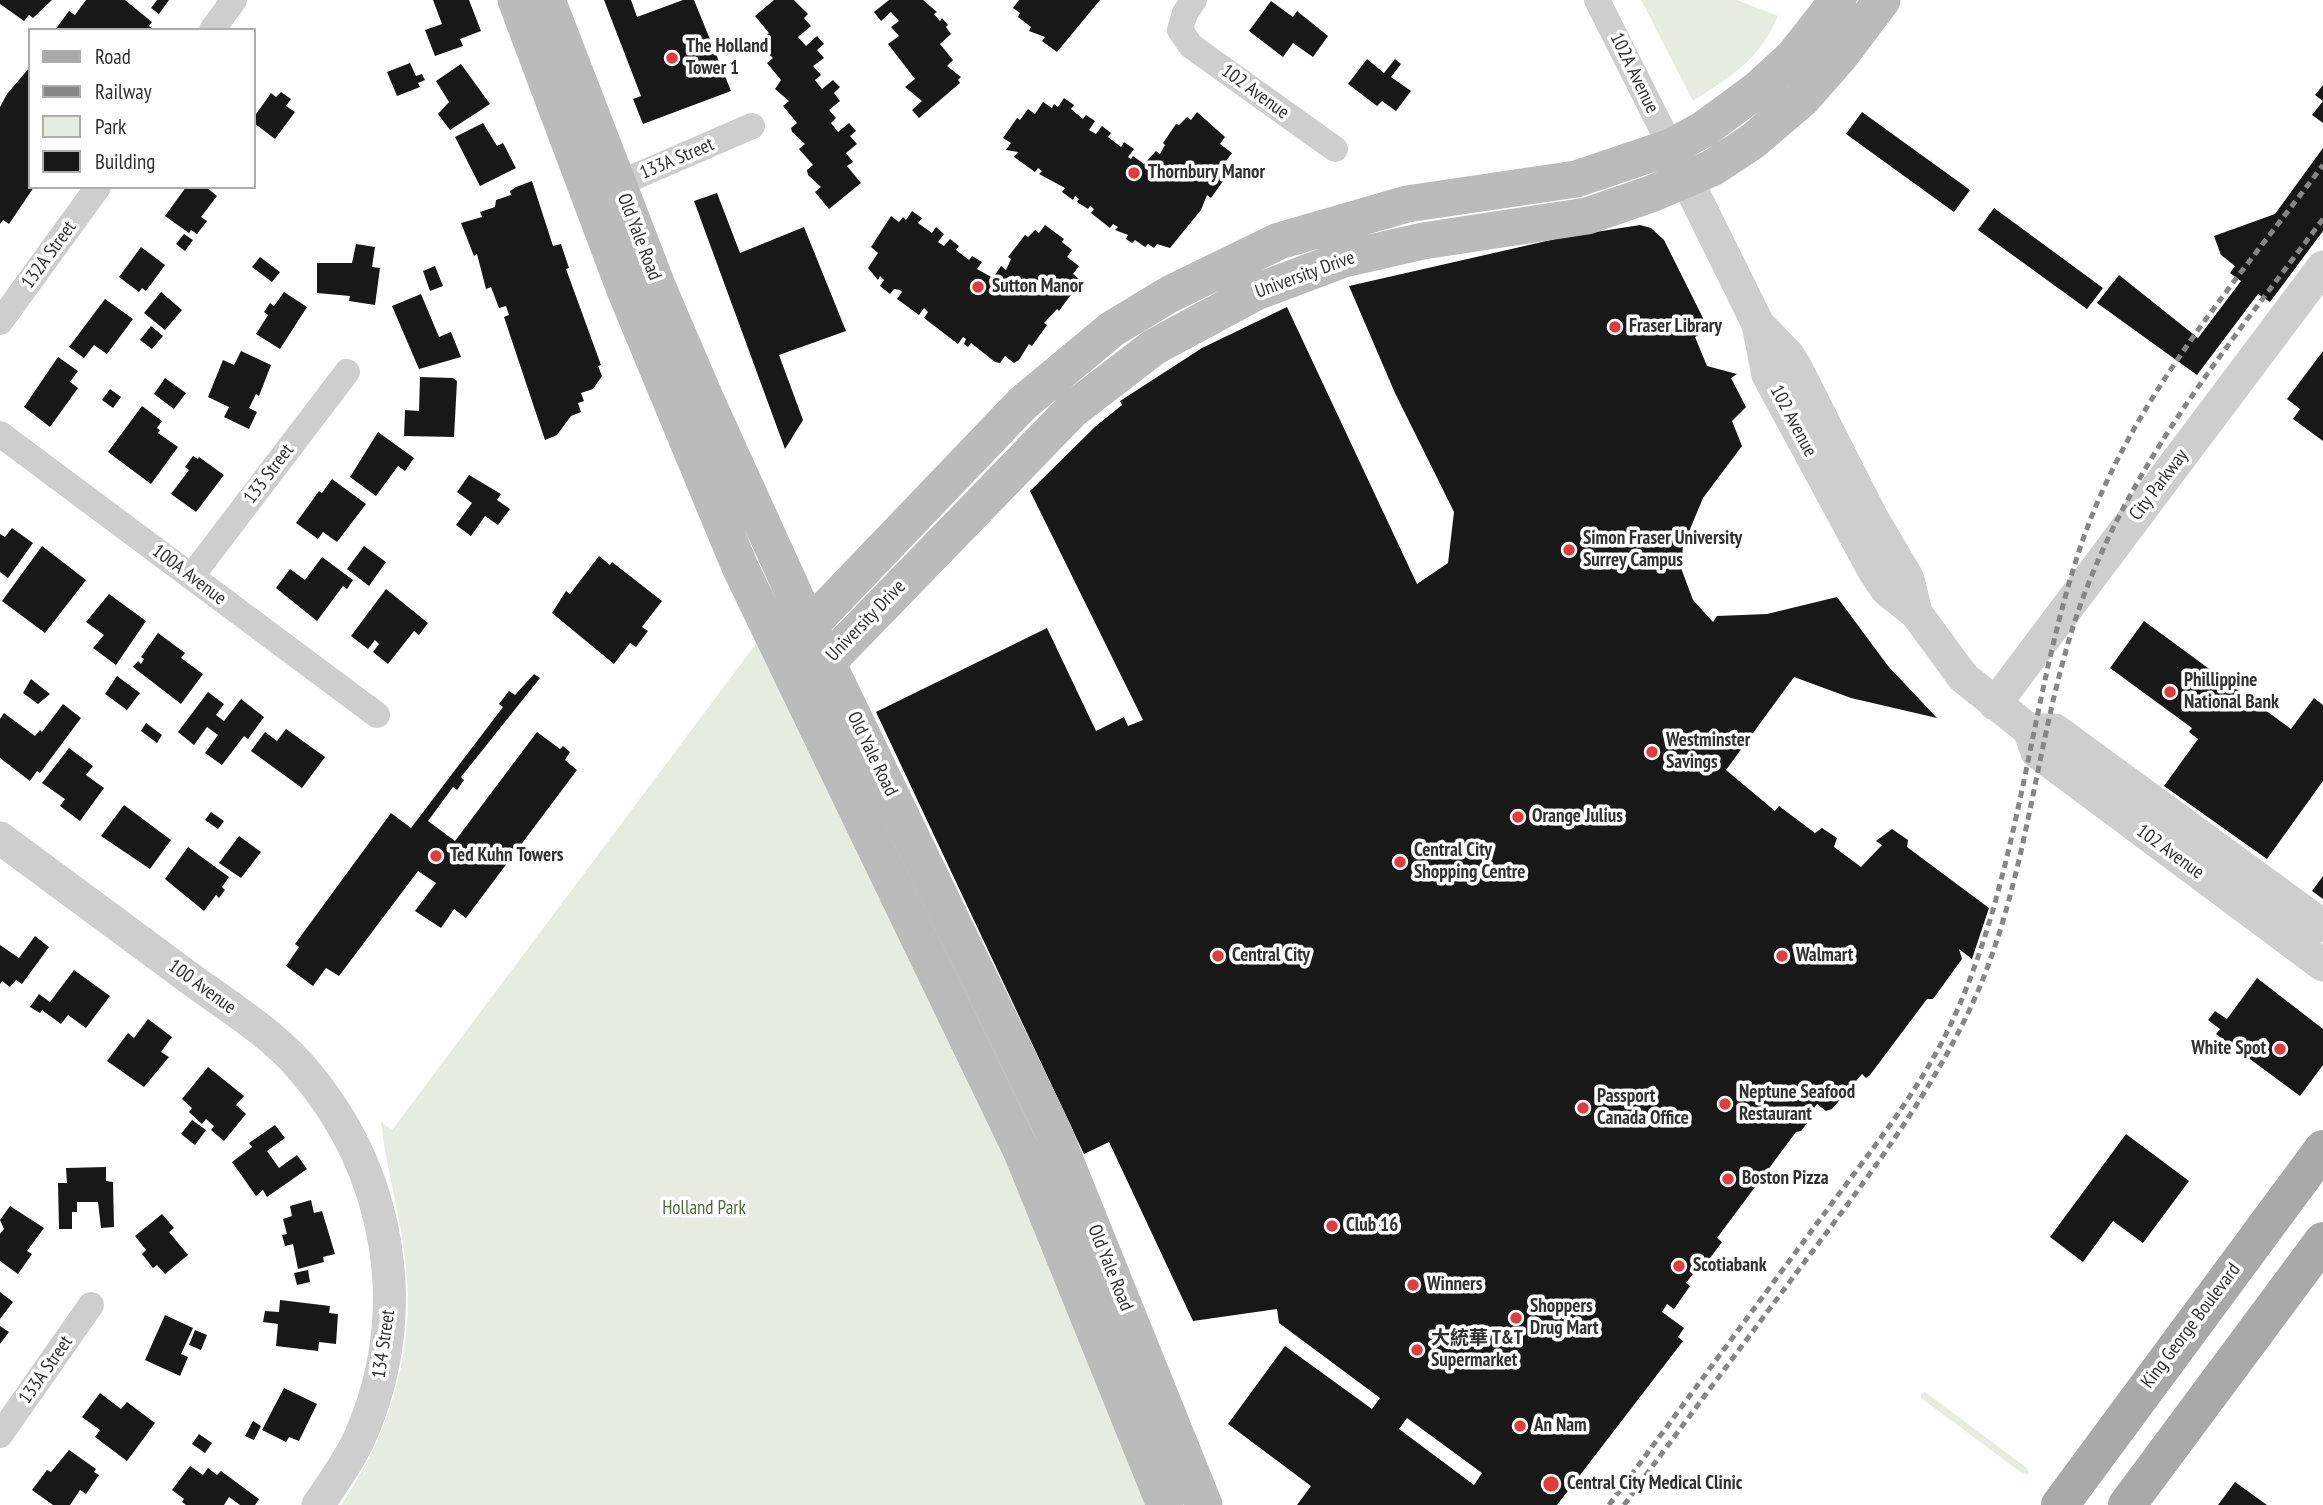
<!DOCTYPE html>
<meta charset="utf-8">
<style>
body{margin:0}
#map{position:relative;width:2323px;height:1505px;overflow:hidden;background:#fff;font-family:"PT Sans Narrow",sans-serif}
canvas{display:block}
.legend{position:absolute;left:28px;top:28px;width:228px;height:161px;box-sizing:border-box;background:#fff;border:2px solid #adadad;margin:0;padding:9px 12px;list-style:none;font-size:21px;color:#313131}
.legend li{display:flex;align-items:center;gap:14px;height:35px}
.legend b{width:35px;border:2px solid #adadad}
</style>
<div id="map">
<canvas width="2323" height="1505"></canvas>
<ul class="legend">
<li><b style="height:9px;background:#a9a9a9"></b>Road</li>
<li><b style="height:9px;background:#868686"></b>Railway</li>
<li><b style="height:19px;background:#e6ede0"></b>Park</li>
<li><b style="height:19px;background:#181818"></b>Building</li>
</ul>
</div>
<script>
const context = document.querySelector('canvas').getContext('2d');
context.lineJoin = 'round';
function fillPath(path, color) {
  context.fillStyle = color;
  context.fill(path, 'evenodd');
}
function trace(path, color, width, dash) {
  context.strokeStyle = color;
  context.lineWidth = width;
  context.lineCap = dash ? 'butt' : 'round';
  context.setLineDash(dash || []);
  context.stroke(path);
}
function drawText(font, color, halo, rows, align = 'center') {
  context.font = font + ' "PT Sans Narrow","Noto Sans SC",sans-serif';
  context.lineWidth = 7;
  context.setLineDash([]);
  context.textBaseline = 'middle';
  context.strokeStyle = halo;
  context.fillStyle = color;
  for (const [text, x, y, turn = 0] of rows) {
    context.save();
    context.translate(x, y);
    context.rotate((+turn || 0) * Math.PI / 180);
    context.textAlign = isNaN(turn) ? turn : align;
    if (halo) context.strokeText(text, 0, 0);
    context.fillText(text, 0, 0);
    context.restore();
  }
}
fillPath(new Path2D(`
 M 1641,0 L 1737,0 L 1778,16 C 1759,60 1733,75 1693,101 Z
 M 758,641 L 1019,1181 L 1149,1505 L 341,1505 C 386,1440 413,1359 407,1279 C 404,1226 387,1175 381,1122 L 392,1130 Z
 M 1925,1392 L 2027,1468 L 2029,1474 L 2023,1474 L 1921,1398 L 1921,1394 Z`), '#e6ede0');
fillPath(new Path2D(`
 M 0,0 L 52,0 L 33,18 L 29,15 L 24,21 L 0,4 Z
 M 86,0 L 125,0 L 152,22 L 149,26 L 154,30 L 55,30 L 69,11 L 75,15 Z
 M 157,0 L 169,0 L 159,14 L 151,8 Z
 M 433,0 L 469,0 L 481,31 L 460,39 L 463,46 L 435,56 L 425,30 L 442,24 Z
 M 604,0 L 631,0 L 637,17 L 683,0 L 694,0 L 731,91 L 643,124 L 633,99 L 641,96 Z
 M 774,0 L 794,0 L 808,14 L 804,18 L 811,26 L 798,37 L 806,46 L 817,36 L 824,44 L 817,50 L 824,58 L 813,66 L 821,75 L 815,80 L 822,89 L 833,80 L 840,87 L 834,93 L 840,101 L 829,110 L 836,118 L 831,123 L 838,132 L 849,123 L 856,131 L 850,136 L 857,144 L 846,153 L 853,162 L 847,166 L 861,183 L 829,209 L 815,192 L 821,187 L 808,175 L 807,170 L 813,165 L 799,149 L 805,144 L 792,132 L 791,128 L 797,123 L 783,106 L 789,101 L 775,89 L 781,80 L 767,63 L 773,58 L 760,46 L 759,41 L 769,33 L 755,16 Z
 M 889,0 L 923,0 L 937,12 L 934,14 L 940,21 L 942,18 L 948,25 L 946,27 L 951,34 L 940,44 L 953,60 L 947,66 L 961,77 L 958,80 L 960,83 L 919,118 L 912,110 L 922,101 L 905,87 L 915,79 L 888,44 L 899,36 L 891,27 L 899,21 L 891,12 L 881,21 L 874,12 Z
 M 1019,0 L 1100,0 L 1057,52 L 1042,41 L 1045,37 L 1029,31 L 1031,27 L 1018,17 L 1020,13 L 1013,8 Z
 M 1271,1 L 1293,17 L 1297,11 L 1328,36 L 1313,57 L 1293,43 L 1283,57 L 1249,31 Z
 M 1367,59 L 1384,73 L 1395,59 L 1401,64 L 1391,77 L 1411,91 L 1396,111 L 1382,101 L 1377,106 L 1348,84 Z
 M 410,63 L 416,76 L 422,74 L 425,80 L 418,83 L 420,87 L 397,96 L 387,72 Z
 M 461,64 L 490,104 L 450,130 L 438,114 L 449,102 L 436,81 Z
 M 30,67 L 30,187 L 34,187 L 9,224 L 3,220 L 0,224 L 0,107 L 7,94 Z
 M 2323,85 L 2323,123 L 2312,115 L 2323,101 L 2315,95 Z
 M 281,92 L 291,99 L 286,106 L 295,112 L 275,139 L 254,123 L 254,117 L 271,93 L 276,97 Z
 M 1064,98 L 1074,105 L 1071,109 L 1083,119 L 1086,115 L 1095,121 L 1089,130 L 1096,134 L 1102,126 L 1111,133 L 1108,137 L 1121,147 L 1124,142 L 1134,149 L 1128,157 L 1131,159 L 1133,156 L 1144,164 L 1156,151 L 1160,154 L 1165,145 L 1163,143 L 1176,124 L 1179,125 L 1187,117 L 1191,120 L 1197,112 L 1225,137 L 1220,144 L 1232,153 L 1226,161 L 1233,167 L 1211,198 L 1207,195 L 1201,210 L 1170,248 L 1157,244 L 1154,248 L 1148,244 L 1145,247 L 1135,240 L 1132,243 L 1126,239 L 1128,235 L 1115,230 L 1118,227 L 1113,224 L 1110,228 L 1091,213 L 1094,209 L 1090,206 L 1088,209 L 1077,202 L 1079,199 L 1075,196 L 1073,200 L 1062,192 L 1065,188 L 1039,174 L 1042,171 L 1038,168 L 1035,172 L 1014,157 L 1018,152 L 1006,150 L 1011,143 L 1003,138 L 1017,118 L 1020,120 L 1028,109 L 1035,114 L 1043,102 L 1052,108 L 1054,104 L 1058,107 Z
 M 1862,112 L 1970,190 L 1954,212 L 1846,134 Z
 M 483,123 L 497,146 L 503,143 L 516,168 L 480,186 L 455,137 Z
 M 2323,148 L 2323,231 L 2270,302 L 2258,294 L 2197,375 L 2097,303 L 2119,275 L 2198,338 L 2241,281 L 2230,273 L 2235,266 L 2221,255 L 2214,236 L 2275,214 Z
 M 532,181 L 553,246 L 561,244 L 569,268 L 566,269 L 601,365 L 598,366 L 602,376 L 593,389 L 581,393 L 584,401 L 578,403 L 581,412 L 571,416 L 557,435 L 545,440 L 504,317 L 509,315 L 506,306 L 499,308 L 491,287 L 486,289 L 477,254 L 474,256 L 461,223 L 482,217 L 480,212 L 495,207 L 496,200 L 511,195 L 510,191 L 516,187 Z
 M 186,187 L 206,187 L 217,196 L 201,217 L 207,221 L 197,234 L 191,230 L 189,233 L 165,216 Z
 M 717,193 L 740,253 L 804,227 L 846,331 L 779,355 L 803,420 L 785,449 L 694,201 Z
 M 1994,208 L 2103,288 L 2087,309 L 1978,230 Z
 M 912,211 L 922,218 L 918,223 L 932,233 L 936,227 L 944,234 L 938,242 L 944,246 L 950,239 L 959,246 L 956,250 L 969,260 L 972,256 L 982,262 L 977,269 L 993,278 L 1001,266 L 1006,270 L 1011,259 L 1008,257 L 1025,235 L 1028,237 L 1035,230 L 1039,233 L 1045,225 L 1064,239 L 1062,242 L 1072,250 L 1067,257 L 1079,266 L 1073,274 L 1079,279 L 1072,285 L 1076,288 L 1059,311 L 1057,309 L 1046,321 L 1044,323 L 1047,325 L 1032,346 L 1029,344 L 1019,360 L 1014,363 L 1005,356 L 1000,363 L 995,362 L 971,343 L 968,347 L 964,344 L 966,339 L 963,337 L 958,344 L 924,318 L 928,312 L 924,308 L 919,315 L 897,299 L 902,292 L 900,290 L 894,289 L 890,294 L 880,286 L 884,280 L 880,276 L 878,280 L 868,268 L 878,253 L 871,247 L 891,216 L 899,222 L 903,217 L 906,220 Z
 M 1640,225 L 1651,228 L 1664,240 L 1709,330 L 1695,337 L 1707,366 L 1737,374 L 1731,378 L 1746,407 L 1732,421 L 1742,446 L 1703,498 L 1683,546 L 1681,568 L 1693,600 L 1713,622 L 1717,616 L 1767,614 L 1837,597 L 1888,666 L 1937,718 L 1851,698 L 1794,677 L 1726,770 L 1775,811 L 1779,806 L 1815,833 L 1822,828 L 1837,838 L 1834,847 L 1861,867 L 1882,845 L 1876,841 L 1892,829 L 1908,840 L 1907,847 L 1989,908 L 1972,959 L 1959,949 L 1962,959 L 1933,999 L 1927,999 L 1870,1075 L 1866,1078 L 1862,1074 L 1832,1109 L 1826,1111 L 1817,1104 L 1811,1112 L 1811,1118 L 1801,1131 L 1796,1132 L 1717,1238 L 1722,1242 L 1699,1273 L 1696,1270 L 1686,1283 L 1690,1286 L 1674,1309 L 1667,1304 L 1662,1312 L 1684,1328 L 1678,1337 L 1683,1341 L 1557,1505 L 1297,1505 L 1311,1486 L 1228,1424 L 1285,1346 L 1372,1409 L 1380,1398 L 1279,1323 L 1277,1309 L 1193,1321 L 1109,1142 L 1084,1154 L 876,712 L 1047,628 L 1096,731 L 1124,717 L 1128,726 L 1143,720 L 1030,491 L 1096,426 L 1122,405 L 1120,401 L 1202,348 L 1287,307 L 1417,584 L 1448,563 L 1454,512 L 1395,393 L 1349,286 L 1564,237 ZM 1407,1418 L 1482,1473 L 1474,1485 L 1399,1429 Z
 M 184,234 L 193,240 L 185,251 L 176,244 Z
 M 356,244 L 375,247 L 372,267 L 380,268 L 375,305 L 349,301 L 350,296 L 317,293 L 317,263 L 352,263 Z
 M 141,247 L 165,265 L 146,291 L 142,288 L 139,292 L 119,277 Z
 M 260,257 L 280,272 L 272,282 L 252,267 Z
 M 435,266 L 443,286 L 430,291 L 423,271 Z
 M 161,292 L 182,310 L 165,330 L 144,313 Z
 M 284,292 L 307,307 L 280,349 L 256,334 L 268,315 L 264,312 L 270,303 L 274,306 Z
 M 421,294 L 439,337 L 451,332 L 461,357 L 419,369 L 392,306 Z
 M 105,299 L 133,319 L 107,354 L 94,345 L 84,358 L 69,347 Z
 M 151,326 L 163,336 L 152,349 L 140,340 Z
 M 241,351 L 271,365 L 259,396 L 256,394 L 249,408 L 257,412 L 249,429 L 224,417 L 229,407 L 208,397 L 223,360 L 234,365 Z
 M 2323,351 L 2323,441 L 2293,419 L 2300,409 L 2287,399 Z
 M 58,357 L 78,371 L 70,382 L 78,388 L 50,427 L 24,407 Z
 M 420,377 L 453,378 L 457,381 L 454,437 L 404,436 L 405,410 L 419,411 Z
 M 165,378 L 186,393 L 174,409 L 154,394 Z
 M 110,389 L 121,397 L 113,408 L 102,400 Z
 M 142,406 L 162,421 L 157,428 L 160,430 L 158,433 L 178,447 L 151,484 L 108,452 Z
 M 378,432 L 414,458 L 405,471 L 398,466 L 376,496 L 350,477 Z
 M 193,456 L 198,459 L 199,457 L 224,475 L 196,512 L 171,494 L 189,470 L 185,467 Z
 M 469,475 L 501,494 L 497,500 L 510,509 L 498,525 L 485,516 L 471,536 L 456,525 L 472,503 L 457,492 Z
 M 332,479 L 366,504 L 337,542 L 323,532 L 318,539 L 296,523 L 319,491 L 322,493 Z
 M 12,528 L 33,543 L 8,578 L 0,572 L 0,534 L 5,537 Z
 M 42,546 L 86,580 L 45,633 L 2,601 Z
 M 364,546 L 386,562 L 369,586 L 347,569 Z
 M 599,556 L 610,565 L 612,562 L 662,601 L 642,627 L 648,631 L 636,647 L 630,643 L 614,664 L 552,613 L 566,591 L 570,594 Z
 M 322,557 L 353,580 L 347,589 L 343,586 L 317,621 L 276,588 L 290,569 L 305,580 Z
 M 386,589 L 428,623 L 419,635 L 414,631 L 388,664 L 373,652 L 379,644 L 375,640 L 368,649 L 351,636 Z
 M 109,594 L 146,621 L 116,665 L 93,648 L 104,635 L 86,622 Z
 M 2144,621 L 2291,729 L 2314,698 L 2323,705 L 2323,781 L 2267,859 L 2164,786 L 2198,739 L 2189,732 L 2192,728 L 2110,668 Z
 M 158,633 L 185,653 L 181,658 L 203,674 L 181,704 L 133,667 L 138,661 L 141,664 L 144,659 L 141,657 Z
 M 534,674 L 540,678 L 461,777 L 464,780 L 457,790 L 453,787 L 428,821 L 455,841 L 537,732 L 560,749 L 563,746 L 570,752 L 565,760 L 577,770 L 466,918 L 454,909 L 441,928 L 415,911 L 436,883 L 418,871 L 339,976 L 326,968 L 313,986 L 286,966 L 299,947 L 295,944 L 391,813 L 411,828 L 503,707 L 499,704 L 509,691 L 515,695 Z
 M 117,676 L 140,693 L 127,710 L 105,694 Z
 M 31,679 L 50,694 L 38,704 L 23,693 Z
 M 208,692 L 224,704 L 216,715 L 224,721 L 241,699 L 264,717 L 248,739 L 244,736 L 222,765 L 205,753 L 218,735 L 207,727 L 194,745 L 178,732 Z
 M 63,704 L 81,718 L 40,773 L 37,771 L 30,781 L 0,758 L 0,719 L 4,713 L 35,736 L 40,730 L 42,732 Z
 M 146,723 L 162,735 L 157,743 L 141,731 Z
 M 286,729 L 325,757 L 302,788 L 251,751 L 265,732 L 277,741 Z
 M 69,748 L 93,766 L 86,775 L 104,788 L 80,821 L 60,806 L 65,799 L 42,783 Z
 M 124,805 L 171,840 L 150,869 L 101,836 Z
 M 211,812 L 224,821 L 218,829 L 205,820 Z
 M 239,836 L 261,852 L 241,878 L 219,863 Z
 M 188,847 L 229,877 L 222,887 L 225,890 L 219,898 L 216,895 L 204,911 L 165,879 Z
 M 2323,876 L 2323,899 L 2312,891 Z
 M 35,936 L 49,947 L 22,984 L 16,980 L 10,987 L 2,981 L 0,984 L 0,945 L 19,958 Z
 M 74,970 L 110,996 L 86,1028 L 68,1015 L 61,1024 L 42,1010 L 40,1013 L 30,1007 L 39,994 L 50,1002 Z
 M 2257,978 L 2323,1029 L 2323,1065 L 2300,1096 L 2216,1034 L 2220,1029 L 2208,1020 L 2215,1011 L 2227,1019 Z
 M 148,1019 L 172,1037 L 161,1052 L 169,1057 L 144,1087 L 107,1061 L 128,1033 L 134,1038 Z
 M 208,1067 L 244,1096 L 236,1105 L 246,1114 L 224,1141 L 211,1130 L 214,1126 L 206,1119 L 202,1124 L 189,1112 L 192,1108 L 182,1099 Z
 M 192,1120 L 206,1130 L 195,1145 L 181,1134 Z
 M 275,1125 L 285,1138 L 267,1151 L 279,1168 L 297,1155 L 307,1169 L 267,1197 L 263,1190 L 256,1196 L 232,1162 L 252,1147 L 249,1143 Z
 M 2126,1134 L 2189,1181 L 2143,1243 L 2113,1221 L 2083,1262 L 2050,1237 Z
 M 106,1167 L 106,1181 L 113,1182 L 114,1227 L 101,1228 L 98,1202 L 77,1202 L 77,1212 L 72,1212 L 72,1229 L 59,1229 L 58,1183 L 67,1183 L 66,1168 Z
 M 311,1200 L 314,1213 L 322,1211 L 335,1254 L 323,1257 L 324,1262 L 298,1269 L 293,1244 L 285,1246 L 282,1235 L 287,1234 L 283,1219 L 292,1216 L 290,1206 Z
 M 10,1206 L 44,1228 L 27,1251 L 32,1254 L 18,1274 L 0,1261 L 0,1234 L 4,1229 L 0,1220 Z
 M 162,1214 L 174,1228 L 169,1232 L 188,1255 L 165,1274 L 157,1265 L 153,1268 L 142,1254 L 146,1250 L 135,1236 Z
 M 308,1270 L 310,1282 L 297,1285 L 294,1273 Z
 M 0,1292 L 13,1302 L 0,1319 Z
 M 280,1300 L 330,1306 L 329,1313 L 338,1314 L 336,1344 L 319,1342 L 318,1351 L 276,1346 L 278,1324 L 263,1322 L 265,1311 L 279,1312 Z
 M 165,1315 L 193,1328 L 181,1354 L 188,1357 L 180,1376 L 145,1360 Z
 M 0,1326 L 9,1332 L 0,1344 Z
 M 195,1330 L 207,1335 L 201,1350 L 189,1345 Z
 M 284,1388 L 317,1404 L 299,1441 L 289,1437 L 286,1442 L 262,1430 Z
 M 100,1393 L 121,1409 L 127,1402 L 155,1423 L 127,1461 L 95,1437 L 100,1430 L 82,1417 Z
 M 253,1421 L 261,1426 L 254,1440 L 245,1436 Z
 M 199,1434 L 212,1443 L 205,1453 L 192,1444 Z
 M 69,1450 L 96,1469 L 94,1472 L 99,1475 L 86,1494 L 80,1490 L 70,1505 L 53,1505 L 32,1490 L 47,1470 L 51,1472 Z
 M 190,1466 L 203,1475 L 208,1468 L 217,1475 L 221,1471 L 259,1499 L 255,1505 L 240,1505 L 229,1497 L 224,1505 L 186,1505 L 182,1502 L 184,1499 L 172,1490 Z
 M 2235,1482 L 2267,1505 L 2218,1505 Z`), '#181818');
trace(new Path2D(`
 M 1194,0 L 1185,13 L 1180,30 L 1191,46 L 1335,149
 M 1597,0 L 1671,147
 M 212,30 L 234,0
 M 605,173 L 618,184 L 752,126
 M 0,322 L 98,187
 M 0,434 L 377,715
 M 191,577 L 347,372
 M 0,1435 L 91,1305`), '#cecece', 26);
trace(new Path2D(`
 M 1675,156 L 1758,324 L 1768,375 L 1874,571 L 1887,590 L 1916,613 L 1963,677 L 2029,730 L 2037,752 L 2323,965
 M 1758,324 L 1788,355 L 1795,366 L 1871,516 L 1908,579 L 1916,613
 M 1995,704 L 2323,267
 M 2029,730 L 2055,730 L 2323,926
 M 0,838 C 63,884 125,931 188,977 C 226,1005 269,1031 300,1066 C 391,1170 415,1311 360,1437 C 349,1461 333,1483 318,1505`), '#cecece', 33);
trace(new Path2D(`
 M 516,0 L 625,290 L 740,567 L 1022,1152 L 1165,1505
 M 547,0 L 658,288 L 706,400 L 795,596 L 1054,1133 L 1204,1505
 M 794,642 L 1023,403 L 1112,329 L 1170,294 L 1279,241 L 1407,204 L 1576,179 L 1671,147 L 1704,129 L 1757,90 L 1794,56 L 1838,0
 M 812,678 L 1072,410 L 1154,347 L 1256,292 L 1344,259 L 1423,241 L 1587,216 L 1651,194 L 1712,168 L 1753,141 L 1802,99 L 1839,57 L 1882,0`), '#bbb', 37);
trace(new Path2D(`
 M 2060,1505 L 2323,1149
 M 2127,1505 L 2323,1241`), '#a9a9a9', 38);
trace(new Path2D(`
 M 1609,1505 C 1680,1409 1750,1314 1821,1218 C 1866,1157 1917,1095 1950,1026 C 2021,875 2028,705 2080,548 C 2129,402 2232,287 2323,165
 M 1624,1505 C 1684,1423 1745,1342 1806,1260 C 1866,1180 1926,1101 1969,1011 C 2026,891 2033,756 2072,630 C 2121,473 2226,349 2323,219`), '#868686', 5, [7, 5]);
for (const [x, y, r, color] of [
 [672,58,7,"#de3d3e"],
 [1134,173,7,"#de3d3e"],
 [978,287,7,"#de3d3e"],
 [1615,327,7,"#de3d3e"],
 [1569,550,7,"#de3d3e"],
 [2170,692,7,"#de3d3e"],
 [1652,752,7,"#de3d3e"],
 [1518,817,7,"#de3d3e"],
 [436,856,7,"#de3d3e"],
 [1400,862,7,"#de3d3e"],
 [1218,956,7,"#de3d3e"],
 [1782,956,7,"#de3d3e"],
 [2280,1049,7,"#de3d3e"],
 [1725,1104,7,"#de3d3e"],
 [1583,1108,7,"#de3d3e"],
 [1728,1179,7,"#de3d3e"],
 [1332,1226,7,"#de3d3e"],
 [1679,1266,7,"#de3d3e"],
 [1413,1285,7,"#de3d3e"],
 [1516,1318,7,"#de3d3e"],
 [1417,1350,7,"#de3d3e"],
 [1520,1426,7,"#de3d3e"],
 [1551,1484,9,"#de3d3e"]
]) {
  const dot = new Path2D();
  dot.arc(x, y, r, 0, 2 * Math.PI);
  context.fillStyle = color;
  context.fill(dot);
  trace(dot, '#fff', 2.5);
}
drawText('bold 19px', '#313131', '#fff', [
 ["The Holland",686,47],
 ["Tower 1",686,69],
 ["Thornbury Manor",1148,173],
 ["Sutton Manor",992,287],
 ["Fraser Library",1629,327],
 ["Simon Fraser University",1583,539],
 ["Surrey Campus",1583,561],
 ["Phillippine",2184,681],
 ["National Bank",2184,703],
 ["Westminster",1666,741],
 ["Savings",1666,763],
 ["Orange Julius",1532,817],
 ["Central City",1414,851],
 ["Shopping Centre",1414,873],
 ["Ted Kuhn Towers",450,856],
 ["Central City",1232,956],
 ["Walmart",1796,956],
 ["White Spot",2266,1049,"right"],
 ["Neptune Seafood",1739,1093],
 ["Restaurant",1739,1115],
 ["Passport",1597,1097],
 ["Canada Office",1597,1119],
 ["Boston Pizza",1742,1179],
 ["Club 16",1346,1226],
 ["Scotiabank",1693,1266],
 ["Winners",1427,1285],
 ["Shoppers",1530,1307],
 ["Drug Mart",1530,1329],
 ["大統華 T&T",1431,1339],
 ["Supermarket",1431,1361],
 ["An Nam",1534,1426],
 ["Central City Medical Clinic",1567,1484]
], 'left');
drawText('19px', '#313131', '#fff', [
 ["102A Avenue",1634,73,64],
 ["102 Avenue",1255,92,36],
 ["133A Street",677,159,-23],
 ["Old Yale Road",639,237,69],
 ["132A Street",49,255,-54],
 ["University Drive",1305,275,-20],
 ["102 Avenue",1793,421,62],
 ["133 Street",269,474,-53],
 ["City Parkway",2159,485,-53],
 ["100A Avenue",189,575,37],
 ["University Drive",866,621,-46],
 ["Old Yale Road",872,754,64],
 ["102 Avenue",2170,852,36],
 ["100 Avenue",202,987,36],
 ["Old Yale Road",1110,1268,68],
 ["King George Boulevard",2191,1326,-53],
 ["134 Street",384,1344,-82],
 ["133A Street",46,1370,-55]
]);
drawText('19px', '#516c40', '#fff', [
 ["Holland Park",704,1209]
]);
</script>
